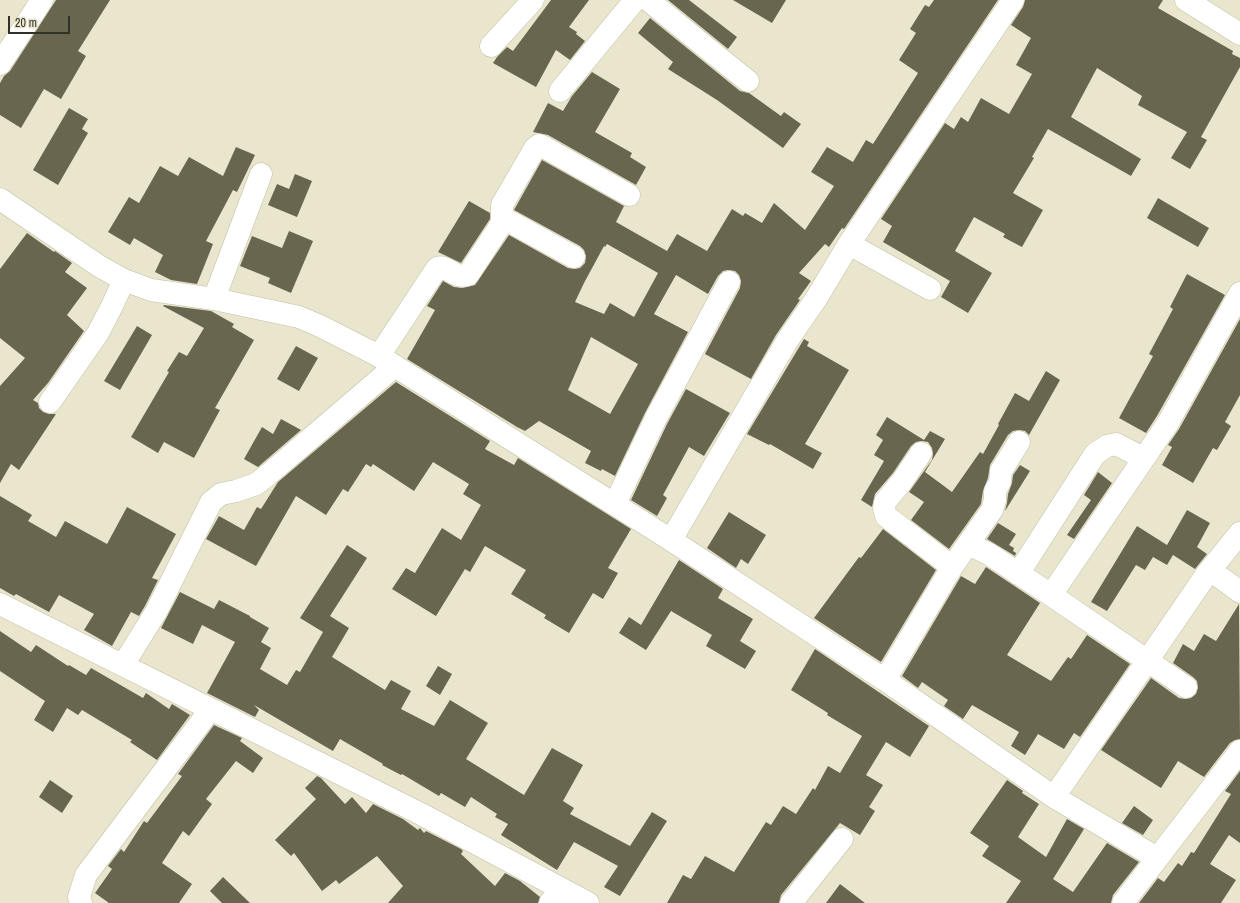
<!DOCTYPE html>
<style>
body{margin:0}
#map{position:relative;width:1240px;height:903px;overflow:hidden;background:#e9e6cd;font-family:"Archivo Narrow",sans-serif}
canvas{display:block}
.scale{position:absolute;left:8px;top:16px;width:62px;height:18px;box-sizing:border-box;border:2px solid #323127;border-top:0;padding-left:5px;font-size:12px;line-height:14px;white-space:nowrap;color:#323127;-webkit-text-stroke:3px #e9e6cd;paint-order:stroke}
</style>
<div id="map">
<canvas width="1240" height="903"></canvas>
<div class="scale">20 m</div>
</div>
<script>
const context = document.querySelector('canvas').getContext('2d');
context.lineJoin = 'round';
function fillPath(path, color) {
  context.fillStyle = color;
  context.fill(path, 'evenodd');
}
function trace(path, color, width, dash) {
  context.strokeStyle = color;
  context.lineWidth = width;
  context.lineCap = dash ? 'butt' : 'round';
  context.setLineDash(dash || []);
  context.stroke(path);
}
fillPath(new Path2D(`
 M 56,0 L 110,0 L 78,51 L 86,56 L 61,99 L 44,89 L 21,128 L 0,115 L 0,83 L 4,76 L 10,71 Z
 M 551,0 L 589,0 L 569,27 L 577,32 L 576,34 L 585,41 L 570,60 L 556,50 L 536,87 L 493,63 L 497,57 L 507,47 L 513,51 Z
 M 668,0 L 689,0 L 737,37 L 728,49 Z
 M 733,0 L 786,0 L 772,23 Z
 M 934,0 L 998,0 L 844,229 L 842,228 L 829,247 L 825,244 L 799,273 L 811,281 L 798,299 L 800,300 L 776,335 L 751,379 L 705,354 L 740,288 L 741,281 L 739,275 L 735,271 L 728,270 L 723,271 L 718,276 L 708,294 L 676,275 L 654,314 L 688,332 L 645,413 L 615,476 L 602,469 L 601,471 L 585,463 L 591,451 L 539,421 L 525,431 L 517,427 L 407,359 L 435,310 L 427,306 L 443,281 L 454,287 L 462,288 L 475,285 L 509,235 L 568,268 L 575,269 L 580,268 L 585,263 L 586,256 L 584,250 L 580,246 L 514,210 L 542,160 L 624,206 L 616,222 L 667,251 L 677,234 L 707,251 L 732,209 L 743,216 L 745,213 L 762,223 L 774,203 L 805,230 L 834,186 L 811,172 L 827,147 L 853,162 L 866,140 L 873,144 L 918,73 L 899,60 L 916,33 L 910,29 L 925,5 L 929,7 ZM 607,244 L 658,273 L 634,317 L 610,303 L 604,314 L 575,302 L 584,283 L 604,246 L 605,247 ZM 591,337 L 638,364 L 610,414 L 568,390 Z
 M 1025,0 L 1163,0 L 1158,8 L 1233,51 L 1232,54 L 1240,58 L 1240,67 L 1201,137 L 1207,140 L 1190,169 L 1171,158 L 1187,132 L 1138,105 L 1142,96 L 1097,68 L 1071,117 L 1141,159 L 1131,176 L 1048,129 L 1032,157 L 1034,158 L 1013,193 L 1043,210 L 1022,247 L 1003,237 L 1005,234 L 974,217 L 955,251 L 992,273 L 968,313 L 941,297 L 950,281 L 883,242 L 892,226 L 881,219 L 945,123 L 954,129 L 961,117 L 968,122 L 981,98 L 1009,114 L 1032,74 L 1016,65 L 1031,38 L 1011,25 L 1023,7 Z
 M 650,18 L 740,91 L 749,93 L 781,116 L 784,112 L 801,124 L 783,148 L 717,100 L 668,69 L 673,62 L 638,33 Z
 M 592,72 L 620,89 L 595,132 L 632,153 L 630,157 L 646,167 L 636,185 L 548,135 L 533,132 L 548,103 L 563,111 L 572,96 Z
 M 69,108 L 88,119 L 82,129 L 88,133 L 58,185 L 33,170 Z
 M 236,147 L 255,155 L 237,192 L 233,190 L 206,241 L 213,244 L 197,284 L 171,280 L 155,272 L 163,255 L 134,238 L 130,245 L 108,232 L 129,197 L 139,203 L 160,166 L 178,176 L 189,157 L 223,176 Z
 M 295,174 L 312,181 L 297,217 L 268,205 L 277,184 L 289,189 Z
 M 1158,198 L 1209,228 L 1198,247 L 1147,218 Z
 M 469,201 L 490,213 L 490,219 L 461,263 L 438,252 Z
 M 289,231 L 313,241 L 291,293 L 268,283 L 270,278 L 240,266 L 252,236 L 282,248 Z
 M 27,233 L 54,252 L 55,251 L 72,263 L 65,272 L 87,288 L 67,315 L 84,331 L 48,383 L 33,400 L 38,403 L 39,408 L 43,412 L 49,414 L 56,414 L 19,470 L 11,464 L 0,483 L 0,386 L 25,358 L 0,338 L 0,269 Z
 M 1187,274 L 1225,295 L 1157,416 L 1146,433 L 1119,418 L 1153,356 L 1149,354 L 1173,309 L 1170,307 Z
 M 164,305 L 211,311 L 234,324 L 232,327 L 254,340 L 215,408 L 220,410 L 194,458 L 164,442 L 158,453 L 131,437 L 169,372 L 167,371 L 179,352 L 187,356 L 204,328 L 163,306 Z
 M 1240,319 L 1240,395 L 1225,422 L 1231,426 L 1217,450 L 1213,448 L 1193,483 L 1162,465 L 1172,447 L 1168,445 L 1179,429 Z
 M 137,326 L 152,335 L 120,390 L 104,381 Z
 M 804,339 L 809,342 L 807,346 L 849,370 L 805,444 L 822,453 L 813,469 L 770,444 L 769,445 L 747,434 Z
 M 296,346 L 318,358 L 299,391 L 277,379 Z
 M 1046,371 L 1060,380 L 1029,435 L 1025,431 L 1019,430 L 1013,431 L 1008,435 L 990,465 L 988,478 L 983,491 L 981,504 L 949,549 L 911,520 L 924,502 L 909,492 L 932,460 L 933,454 L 932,448 L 928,442 L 922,441 L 916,442 L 911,446 L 893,473 L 875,494 L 872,507 L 861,500 L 884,461 L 874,455 L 883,440 L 876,435 L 887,417 L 924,440 L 930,431 L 945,439 L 925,472 L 952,492 L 980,452 L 983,454 L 999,425 L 998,424 L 1015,393 L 1029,401 Z
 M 396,382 L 490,441 L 485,449 L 514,465 L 518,458 L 631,529 L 608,568 L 618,573 L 603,599 L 593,593 L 569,633 L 544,618 L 546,615 L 511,594 L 526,570 L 485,546 L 470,572 L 465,569 L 436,616 L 392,589 L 406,568 L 415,573 L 442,528 L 461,540 L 481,505 L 463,494 L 469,484 L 433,462 L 414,491 L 373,464 L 371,467 L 366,464 L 348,492 L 343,489 L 326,515 L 296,496 L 256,566 L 206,539 L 219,516 L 244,530 L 257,507 L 261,509 L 278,482 Z
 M 686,389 L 730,413 L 704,456 L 689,447 L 663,495 L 667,498 L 657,516 L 631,500 L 667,424 Z
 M 281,419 L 301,430 L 258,467 L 244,459 L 262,427 L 273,434 Z
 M 1020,465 L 1030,471 L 1005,511 L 1007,503 L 1008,494 L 1012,483 L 1013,475 Z
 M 1098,472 L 1112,483 L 1074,539 L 1067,535 L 1091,500 L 1084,495 Z
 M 0,496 L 32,515 L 28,521 L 56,537 L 65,521 L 107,544 L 127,507 L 176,534 L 152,578 L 158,580 L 145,606 L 139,616 L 131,612 L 112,646 L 84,630 L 94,614 L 59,595 L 49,612 L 16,594 L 14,596 L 0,588 Z
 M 1187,510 L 1210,523 L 1197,547 L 1207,554 L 1195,569 L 1173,555 L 1167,565 L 1153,557 L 1145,570 L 1136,565 L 1107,611 L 1091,602 L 1137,526 L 1167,545 Z
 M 729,512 L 766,535 L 748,564 L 741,559 L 736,568 L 707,548 Z
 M 998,523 L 1016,534 L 1009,545 L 1014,548 L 1013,551 L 1016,553 L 1015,556 L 987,539 Z
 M 883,529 L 936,570 L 881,662 L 814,618 L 859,557 L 861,558 Z
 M 347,545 L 367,558 L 330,616 L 349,628 L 332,657 L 385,690 L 391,680 L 411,691 L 401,709 L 434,726 L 450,700 L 488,723 L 466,759 L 524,795 L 552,748 L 583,765 L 563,801 L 574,808 L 570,814 L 630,846 L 652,812 L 667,821 L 620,896 L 604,887 L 618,866 L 574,842 L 557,870 L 501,835 L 508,824 L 495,817 L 497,814 L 471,797 L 465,807 L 441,793 L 439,796 L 402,774 L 401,775 L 382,765 L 383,764 L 340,739 L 333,751 L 254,705 L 259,710 L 255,717 L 207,693 L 235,642 L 202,625 L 193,644 L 161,628 L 180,592 L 214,609 L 219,600 L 250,616 L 250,617 L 269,628 L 261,642 L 271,648 L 260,669 L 287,685 L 296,670 L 300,672 L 323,632 L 300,618 Z
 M 679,560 L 723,589 L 718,598 L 753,619 L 740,641 L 756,651 L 745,669 L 706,646 L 712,635 L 671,611 L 646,650 L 619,633 L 629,617 L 641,625 Z
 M 986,567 L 1040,603 L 1007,655 L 1051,681 L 1068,657 L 1071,659 L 1087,635 L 1130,664 L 1080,737 L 1074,733 L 1064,749 L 1038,734 L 1025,755 L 1011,746 L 1019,732 L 972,705 L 963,719 L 944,706 L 948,700 L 922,682 L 918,688 L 902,676 L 961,576 L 975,584 Z
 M 1239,604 L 1240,739 L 1235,740 L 1230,743 L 1204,777 L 1178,761 L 1161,788 L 1101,750 L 1151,678 L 1179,698 L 1185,699 L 1191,698 L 1196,694 L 1198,688 L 1197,681 L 1193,677 L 1173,663 L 1183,644 L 1194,651 L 1204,634 L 1216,641 Z
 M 0,631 L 31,652 L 36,645 L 68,666 L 69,665 L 86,675 L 91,668 L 143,698 L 146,693 L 169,709 L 172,704 L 190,715 L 157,760 L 130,742 L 132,740 L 82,710 L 78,715 L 67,708 L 53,732 L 34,720 L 45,701 L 0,671 Z
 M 815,649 L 929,726 L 910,757 L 886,742 L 866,775 L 883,785 L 869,807 L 875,811 L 860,835 L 840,823 L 781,895 L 779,903 L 667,903 L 683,875 L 691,879 L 705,856 L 734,872 L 766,822 L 771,825 L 783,806 L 796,814 L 813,788 L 815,790 L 828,766 L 840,773 L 862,736 L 827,715 L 828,713 L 791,690 Z
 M 438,666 L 452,674 L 440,695 L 426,686 Z
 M 214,725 L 242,738 L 240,741 L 263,758 L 253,773 L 236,761 L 206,799 L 212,804 L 189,836 L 183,831 L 162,863 L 192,884 L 179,903 L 109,903 L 95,893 L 112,869 L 108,866 L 121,849 L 124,852 L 144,821 L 147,823 L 182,776 L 178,774 Z
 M 1240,771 L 1240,843 L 1229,835 L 1210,864 L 1236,880 L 1221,903 L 1139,903 L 1158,878 L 1164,882 L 1178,863 L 1182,866 L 1191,852 L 1194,853 L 1231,794 L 1225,791 Z
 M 317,776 L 321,778 L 345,804 L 352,797 L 366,813 L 373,804 L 403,819 L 418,830 L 420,828 L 424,833 L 426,831 L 461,849 L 463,851 L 461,854 L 495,886 L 505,873 L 520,881 L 540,897 L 538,903 L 388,903 L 403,886 L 377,856 L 339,884 L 336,880 L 322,891 L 294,853 L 291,856 L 275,840 L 316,799 L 305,788 Z
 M 50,780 L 73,796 L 62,813 L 39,797 Z
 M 1007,780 L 1023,791 L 1022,793 L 1039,804 L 1018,837 L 1046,857 L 1067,819 L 1084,829 L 1053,879 L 1073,892 L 1107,843 L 1139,862 L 1113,895 L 1111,903 L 1006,903 L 1021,881 L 982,856 L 989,846 L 970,833 Z
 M 1134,806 L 1153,820 L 1143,835 L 1122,823 Z
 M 223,877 L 250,903 L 222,903 L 210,891 Z
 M 840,884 L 865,903 L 826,903 Z`), '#696650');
const minor = new Path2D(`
 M 648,0 L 713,53 L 748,81
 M 1186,0 L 1240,34
 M 491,46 L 533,0
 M 0,64 L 42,0
 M 560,91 L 635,0
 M 0,199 L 99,266 L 124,280 L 151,290 L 214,299 L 299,317 L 320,326 L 379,356 L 671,540 L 885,680 L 1054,797 L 1157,858
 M 503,218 L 574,257
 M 849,244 L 930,289
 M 214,299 L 261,174
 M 379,356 L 437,268 C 448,264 454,280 468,275 L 502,223 L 502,205 L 535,148 L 539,145 L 542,146 L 629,195
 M 50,402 L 98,333 L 112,306 L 124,280
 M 921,453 L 903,480 L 885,502 L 884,508 L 886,516 L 952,567
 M 615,504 L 656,418 L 729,282
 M 671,540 L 787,341 L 816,299 L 849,244 L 1013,0
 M 968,544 L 992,510 L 995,500 L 995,491 L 1000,482 L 1001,471 L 1019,442
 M 1210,570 L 1240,592
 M 1018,574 L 1095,454 L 1107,446 L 1116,444 L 1143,458
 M 1051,595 L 1168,423 L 1240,293
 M 0,604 L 421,814 L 588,903
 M 123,665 L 156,612 L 211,502 L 221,494 L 236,491 L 256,484 L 269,474 L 395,366
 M 885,680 L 952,567 L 968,544 L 989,554 L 1051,595 L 1186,687
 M 1054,797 L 1206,575 L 1240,533
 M 81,903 L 79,897 L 86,875 L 210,710
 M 550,903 L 562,889
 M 791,903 L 842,839
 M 1123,903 L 1240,751`);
trace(minor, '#c2bea6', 23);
trace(minor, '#fff', 22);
</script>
